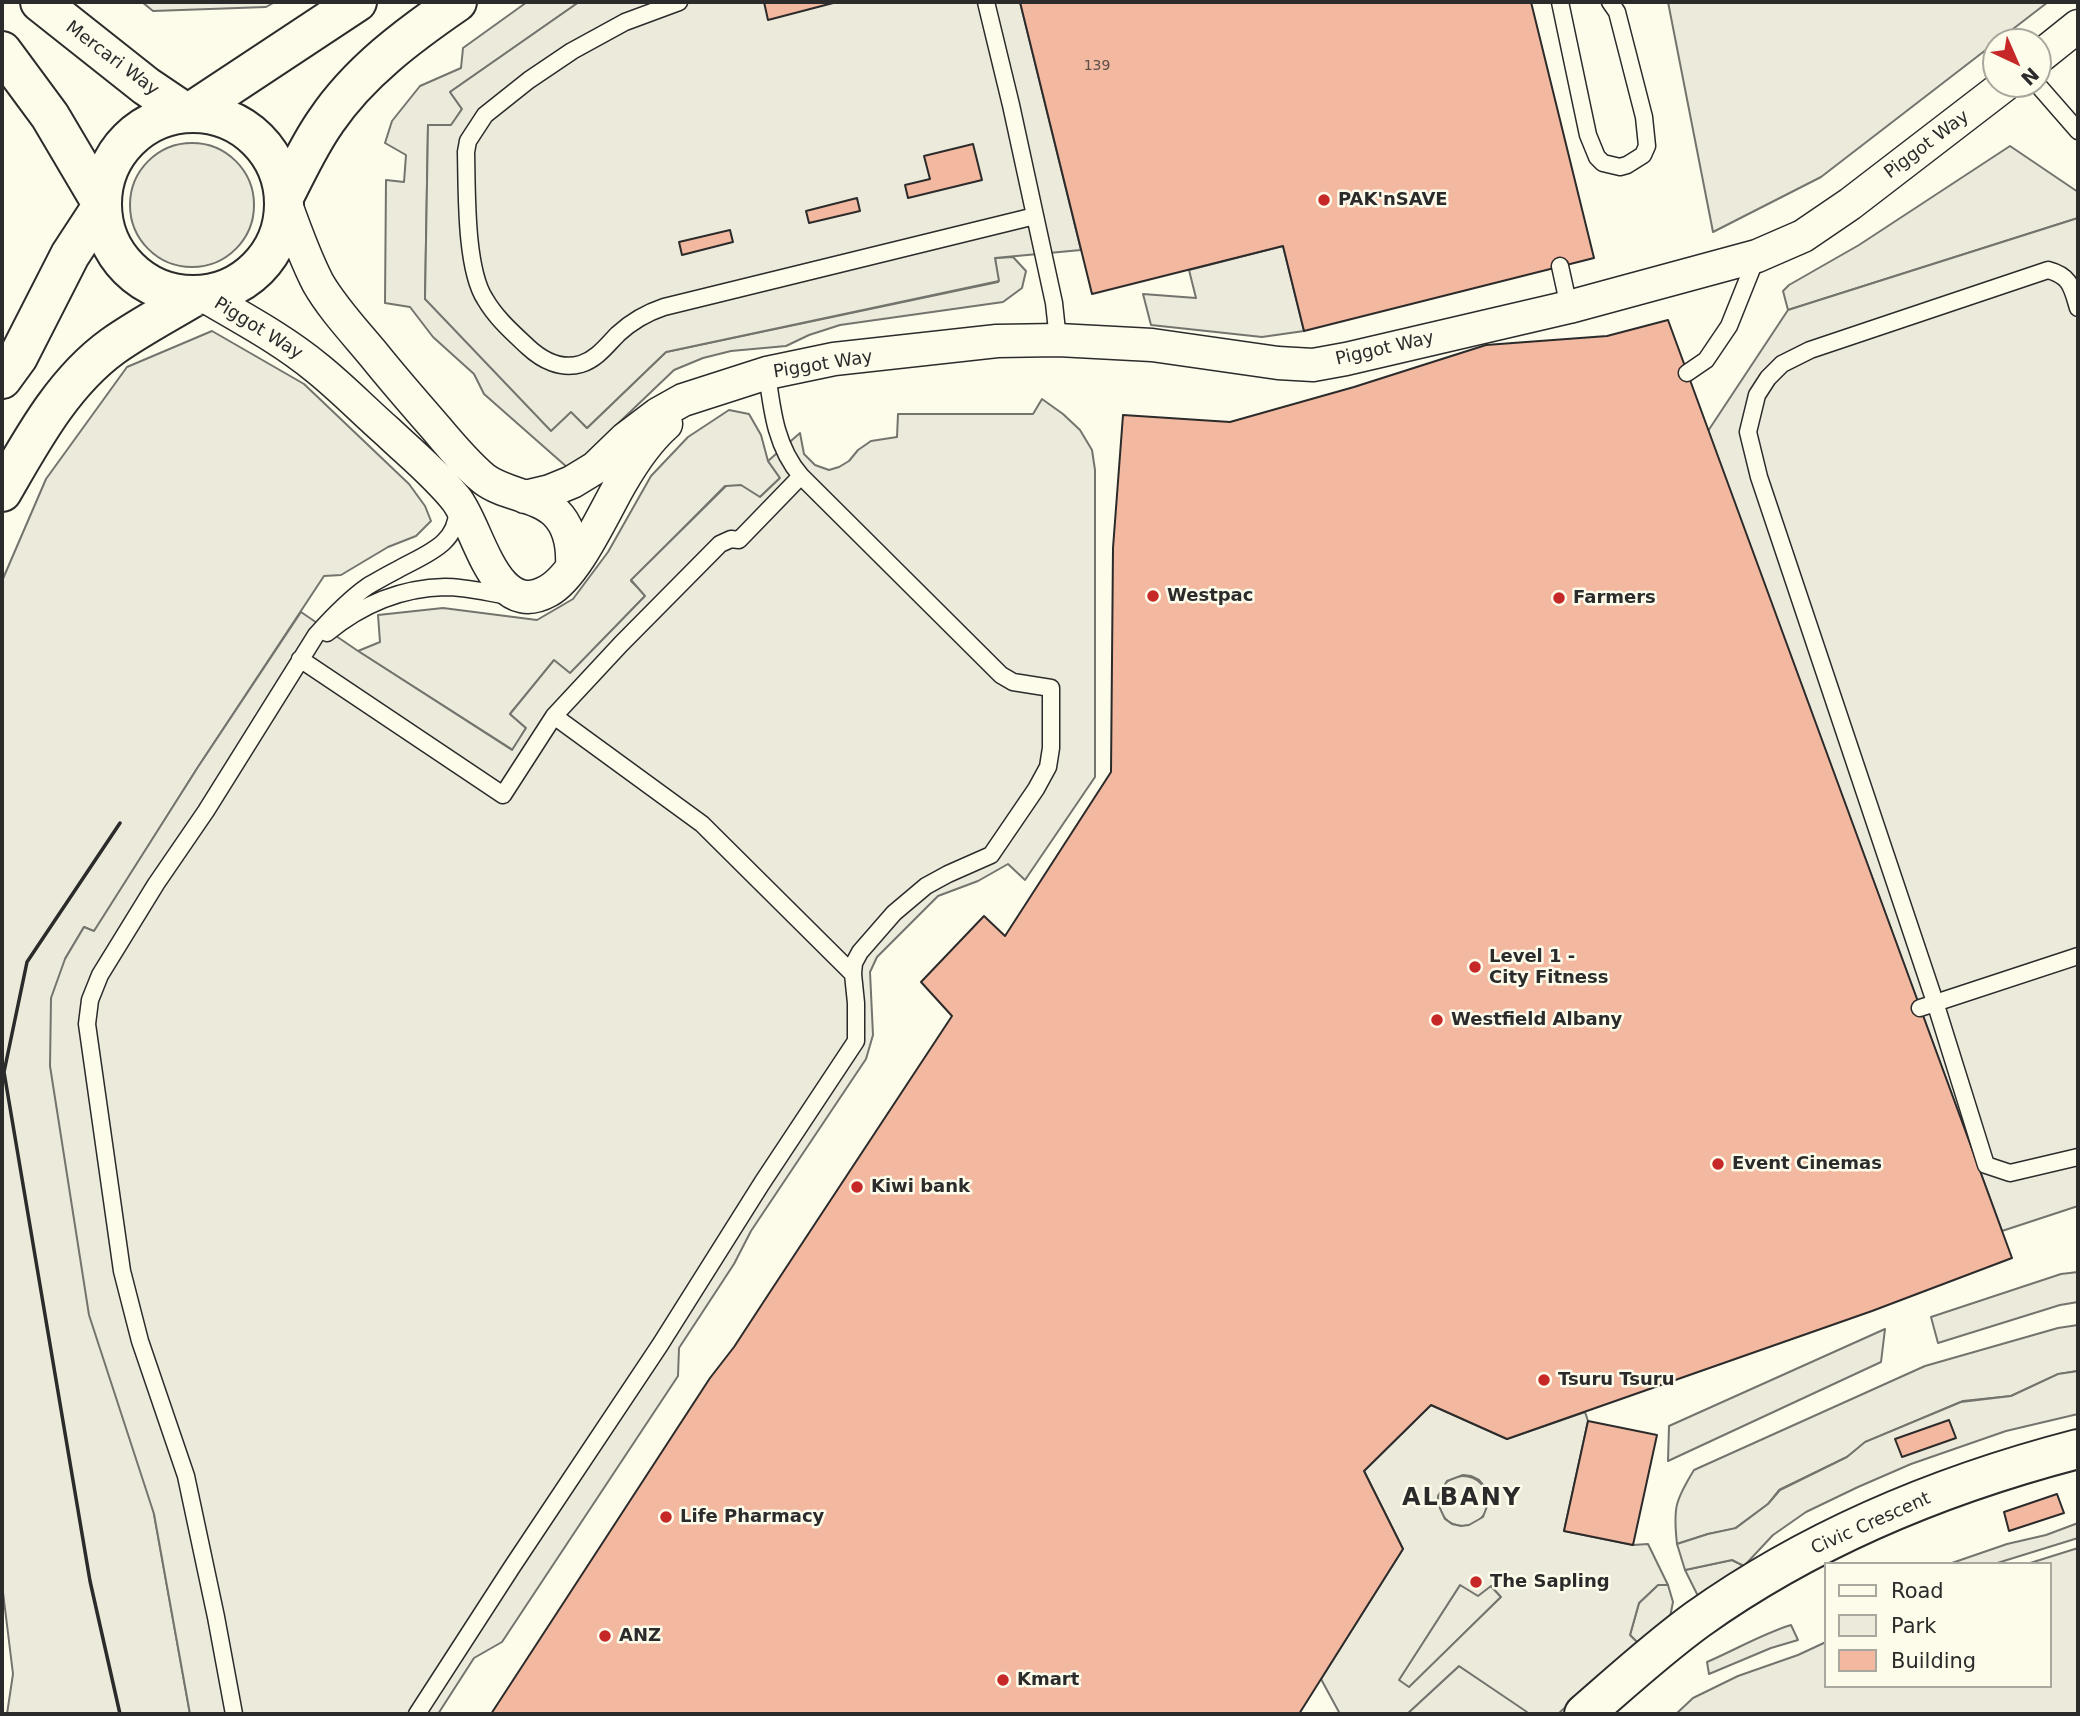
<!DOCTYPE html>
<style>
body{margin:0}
#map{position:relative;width:2080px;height:1716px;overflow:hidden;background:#fdfbea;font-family:"DejaVu Sans",sans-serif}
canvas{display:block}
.frame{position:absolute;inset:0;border:4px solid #2b2b2b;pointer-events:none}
.legend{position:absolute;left:1824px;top:1562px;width:228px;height:126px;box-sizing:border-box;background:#fdfbea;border:2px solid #a9a89e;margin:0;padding:9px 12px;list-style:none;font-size:21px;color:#2b2b2b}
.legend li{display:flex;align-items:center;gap:14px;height:35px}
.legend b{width:35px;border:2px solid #a9a89e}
.north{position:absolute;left:1982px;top:28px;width:70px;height:70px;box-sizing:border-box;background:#fdfbea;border:2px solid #a9a89e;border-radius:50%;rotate:136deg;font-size:19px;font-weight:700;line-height:28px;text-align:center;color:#2b2b2b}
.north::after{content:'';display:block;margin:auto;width:24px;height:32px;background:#c62828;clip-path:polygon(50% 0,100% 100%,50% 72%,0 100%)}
</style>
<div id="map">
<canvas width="2080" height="1716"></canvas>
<div class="frame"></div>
<ul class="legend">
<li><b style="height:9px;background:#fdfbea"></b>Road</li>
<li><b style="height:19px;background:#ecebdb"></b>Park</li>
<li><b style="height:19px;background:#f2b8a0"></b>Building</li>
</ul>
<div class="north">N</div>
</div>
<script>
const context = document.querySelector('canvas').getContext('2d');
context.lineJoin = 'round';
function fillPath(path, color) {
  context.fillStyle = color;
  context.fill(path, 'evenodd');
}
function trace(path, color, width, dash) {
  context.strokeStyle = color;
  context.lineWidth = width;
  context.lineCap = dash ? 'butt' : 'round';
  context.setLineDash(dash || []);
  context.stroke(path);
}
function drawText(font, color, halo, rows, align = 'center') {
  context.font = font + ' "DejaVu Sans",sans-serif';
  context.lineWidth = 5;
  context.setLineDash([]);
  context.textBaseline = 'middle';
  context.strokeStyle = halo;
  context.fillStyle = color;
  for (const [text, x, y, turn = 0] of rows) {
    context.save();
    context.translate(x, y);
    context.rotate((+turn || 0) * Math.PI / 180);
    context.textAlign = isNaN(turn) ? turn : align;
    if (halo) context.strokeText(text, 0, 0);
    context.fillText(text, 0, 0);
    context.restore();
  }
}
const green = new Path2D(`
 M 527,2 L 579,2 L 450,92 L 462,109 L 451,126 L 428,125 L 425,299 L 571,411 L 587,428 L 666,352 L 998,282 L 995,258 L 1013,257 L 1026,271 L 1022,288 L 1003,302 L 840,325 L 809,335 L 786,346 L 731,351 L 703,358 L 674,370 L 584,456 L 568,468 L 484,394 L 474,374 L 433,337 L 410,307 L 385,303 L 386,180 L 404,182 L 406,155 L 385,143 L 392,121 L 420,86 L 461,68 L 463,48 Z
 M130 205a62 62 0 1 1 124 0a62 62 0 1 1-124 0Z
 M 2010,146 L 2078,192 L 2078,218 L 1788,310 L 1783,291 L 1789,285 L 1859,245 Z
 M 212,331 L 304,384 L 409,484 L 425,506 L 431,521 L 416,536 L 388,547 L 341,575 L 324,576 L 198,767 L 94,932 L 84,927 L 65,959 L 154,1514 L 190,1714 L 7,1714 L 13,1674 L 2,1584 L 2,581 L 46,479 L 127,367 Z
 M 729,410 L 749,414 L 761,435 L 768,461 L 780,478 L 759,498 L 725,486 L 631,581 L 646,595 L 570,674 L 554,661 L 510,714 L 526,728 L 513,750 L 358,651 L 380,642 L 378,615 L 443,608 L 537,620 L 573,599 L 608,552 L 651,476 L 688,437 Z
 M 2078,1325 L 2078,1371 L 2059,1374 L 2011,1396 L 1963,1401 L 1866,1442 L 1847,1457 L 1779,1490 L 1768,1504 L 1734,1529 L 1708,1534 L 1677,1544 C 1673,1508 1675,1501 1694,1470 L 1925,1366 L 2058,1328 Z
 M1438 1501a25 25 0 1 1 50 0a25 25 0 1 1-50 0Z
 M 2078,1523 L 2078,1538 L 1994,1564 L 1949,1564 L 2007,1544 L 2046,1535 Z
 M 2078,1548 L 2078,1714 L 1676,1714 L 1693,1698 L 1738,1676 L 1798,1655 L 1826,1642 L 1826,1686 L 2050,1686 L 2050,1564 L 2027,1564 Z
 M 1732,1560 L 1744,1566 L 1699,1598 L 1685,1570 Z
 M 1460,1585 L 1491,1586 L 1501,1597 L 1409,1688 L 1398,1681 Z
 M 1658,1585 L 1668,1585 L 1673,1602 L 1670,1617 L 1637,1642 L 1630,1635 L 1639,1603 Z
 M 1791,1625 L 1798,1640 L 1771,1648 L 1709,1674 L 1707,1662 C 1735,1650 1762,1634 1791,1625 Z
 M 1459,1666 L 1528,1712 L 1526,1714 L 1407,1714 Z`);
fillPath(green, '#ecebdb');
trace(green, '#74746e', 2);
const parking = new Path2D(`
 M 142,2 L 275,2 L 266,7 L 153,11 Z
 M 579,2 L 1020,2 L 1081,250 L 995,258 L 999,281 L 666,352 L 587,428 L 571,412 L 551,431 L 425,299 L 428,125 L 451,125 L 462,109 L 450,92 Z
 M 1668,2 L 2048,2 L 1821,177 L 1713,232 Z
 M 2078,218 L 2078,1206 L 2002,1231 L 1708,431 L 1788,310 Z
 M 1283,246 L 1304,331 L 1262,337 L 1151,325 L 1143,294 L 1196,298 L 1189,270 Z
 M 1042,399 L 1063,414 L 1080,430 L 1092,450 L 1095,470 L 1095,777 L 1025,880 L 1008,864 L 978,881 L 938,896 L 877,957 L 870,972 L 873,1035 L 866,1059 L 751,1231 L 734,1264 L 679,1348 L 678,1376 L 502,1642 L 474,1658 L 438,1714 L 190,1714 L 154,1514 L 89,1315 L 50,1066 L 51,998 L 65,959 L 84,927 L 94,931 L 198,767 L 301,612 L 358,651 L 512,750 L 526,728 L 510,714 L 554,660 L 570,673 L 645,596 L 631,580 L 726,486 L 741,485 L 760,497 L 780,478 L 768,461 L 800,433 L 804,454 L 815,465 L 829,470 L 839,467 L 849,461 L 858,450 L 871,441 L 897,437 L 898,414 L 1033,414 Z
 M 2078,1272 L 2078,1302 L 2060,1305 L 1938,1343 L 1931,1317 L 2061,1274 Z
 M 1885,1329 L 1881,1362 L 1668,1461 L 1669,1426 Z
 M 2078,1371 L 2078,1414 L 2006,1431 L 1911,1464 L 1858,1487 L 1806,1512 L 1773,1535 L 1744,1566 L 1732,1560 L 1685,1570 L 1677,1544 L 1708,1534 L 1736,1528 L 1768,1504 L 1780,1490 L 1847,1457 L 1865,1442 L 1961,1402 L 2011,1396 L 2058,1374 Z
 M 1431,1405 L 1507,1439 L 1585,1412 L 1588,1421 L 1564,1531 L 1633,1545 L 1648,1544 L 1668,1585 L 1658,1585 L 1639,1603 L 1630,1635 L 1637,1642 L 1558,1714 L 1526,1714 L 1527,1712 L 1459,1666 L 1407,1714 L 1340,1714 L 1321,1679 L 1403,1549 L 1364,1471 ZM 1463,1475 L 1471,1476 L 1479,1480 L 1484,1486 L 1489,1501 L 1483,1517 L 1469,1525 L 1461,1526 L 1452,1524 L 1445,1519 L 1438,1504 L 1438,1496 L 1447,1481 ZM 1460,1585 L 1478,1596 L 1491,1586 L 1501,1597 L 1409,1687 L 1399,1680 Z`);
fillPath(parking, '#eceadb');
trace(parking, '#74746e', 2);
const building = new Path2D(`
 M 764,2 L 837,2 L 768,20 Z
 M 1020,2 L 1531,2 L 1594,258 L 1304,331 L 1283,246 L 1092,294 Z
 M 973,144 L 982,180 L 908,198 L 905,185 L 930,179 L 924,156 Z
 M 857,198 L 860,211 L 809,223 L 806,211 Z
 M 730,230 L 733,242 L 682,255 L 679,242 Z
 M 1668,320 L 2012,1258 L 1872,1311 L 1507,1439 L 1431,1405 L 1364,1471 L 1403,1549 L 1299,1714 L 491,1714 L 710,1378 L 734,1347 L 770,1292 L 952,1016 L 921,982 L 984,916 L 1005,936 L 1111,772 L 1113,548 L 1123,415 L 1230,422 L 1354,387 L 1486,345 L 1607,336 Z
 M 1949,1420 L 1956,1438 L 1902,1457 L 1895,1439 Z
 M 1588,1421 L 1657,1435 L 1633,1545 L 1564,1531 Z
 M 2057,1494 L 2064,1513 L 2009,1531 L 2004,1512 Z`);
fillPath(building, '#f2b8a0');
trace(building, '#2b2b2b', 2);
const lane = new Path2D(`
 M 679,2 L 625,22 L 572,51 L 529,80 L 485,115 L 468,141 L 466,152 C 467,190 465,268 485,299 C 496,318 512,332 528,347 C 542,360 561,370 581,364 C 597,359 607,345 618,334 C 632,321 646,313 664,307 L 1035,216
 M 986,2 L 1011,105 L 1054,303 L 1058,340
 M 1560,2 L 1588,135 L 1597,157 L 1603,163 L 1620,167 L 1627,165 L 1643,155 L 1647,146 L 1644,117 L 1617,12 L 1610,2
 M 2037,84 L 2078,131
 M 1560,266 L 1569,307
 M 2078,308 C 2072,288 2071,276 2048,270 L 1810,350 L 1782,364 L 1768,378 L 1757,395 L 1748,432 L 1759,477 L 1935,1002 L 1986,1165 L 2010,1173 L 2078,1157
 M 1687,373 L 1706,360 L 1729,326 L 1757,256
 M 327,633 C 361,605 401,588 445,587 C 466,587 489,593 510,596
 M 300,659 L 503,795 L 554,716 L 621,644 L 720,544 L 731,539 L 739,540 L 801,476
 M 554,716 L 702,824 L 853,974
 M 1920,1008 L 2078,956
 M 234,1714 L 216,1617 L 186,1476 L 140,1341 L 122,1271 L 87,1024 L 90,1000 L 100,975 L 156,884 L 206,811 L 316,635 C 332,617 348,600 368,586 C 377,581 387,575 397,570 C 423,555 459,545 457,508
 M 417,1714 L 512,1567 L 660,1345 L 762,1183 L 856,1041 L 856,1003 L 853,974 L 854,963 L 860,952 L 894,913 L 926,886 L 948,874 L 991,855 L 1036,789 L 1048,767 L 1051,748 L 1051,688 L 1013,682 L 1001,675 L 801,476 C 776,447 772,411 767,373`);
const street = new Path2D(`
 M 2038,58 L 2078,26
 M 284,199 C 294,227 304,256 318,283 C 333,309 355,332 374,355 C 394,380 415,404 436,428 C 451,446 466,464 484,479 C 505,495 538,495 556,513 C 571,528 573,548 572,567
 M 201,294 C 240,317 282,339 317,368 C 342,388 364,411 388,432 C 411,454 436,474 456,499 C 479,528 494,621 548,591 C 576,576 604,512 621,483 C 633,462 648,440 666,424
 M 525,497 L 550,491 L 572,482 L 595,468 L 625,439 L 658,414 L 683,400 L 767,373 L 834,359 L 997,341 L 1058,340 L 1152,345 L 1278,363 L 1313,365 L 1346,359 L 1569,307 L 1757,256 L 1803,236 L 1850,204 L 2006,84`);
const secondary = new Path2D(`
 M 40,2 L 146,86 L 186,113
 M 2,51 L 50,116 L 102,204
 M 189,113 L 357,2
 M102 204a91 91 0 1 1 182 0a91 91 0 1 1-182 0Z
 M 284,197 C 297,172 309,145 326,121 C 359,72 409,35 457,2
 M 2,379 L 18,357 L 70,255 L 102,206
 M 2,492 C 32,440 63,382 113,346 C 140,327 169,312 197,295
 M 1584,1714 C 1621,1682 1658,1648 1698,1619 C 1812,1538 1943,1484 2078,1449`);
trace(lane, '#2b2b2b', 19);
trace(street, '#2b2b2b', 35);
trace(secondary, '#2b2b2b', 42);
trace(lane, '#fdfbea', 16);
trace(street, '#fdfbea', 32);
trace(secondary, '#fdfbea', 38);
trace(new Path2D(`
 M 120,823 L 27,962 L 4,1072 L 90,1581 L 120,1714`), '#2b2b2b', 3.5);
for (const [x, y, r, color] of [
 [1324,200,7,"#c62828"],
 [1153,596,7,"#c62828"],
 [1559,598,7,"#c62828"],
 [1475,967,7,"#c62828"],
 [1437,1020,7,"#c62828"],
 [1718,1164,7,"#c62828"],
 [857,1187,7,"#c62828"],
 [1544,1380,7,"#c62828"],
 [666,1517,7,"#c62828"],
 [1476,1582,7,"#c62828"],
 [605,1636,7,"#c62828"],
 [1003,1680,7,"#c62828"]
]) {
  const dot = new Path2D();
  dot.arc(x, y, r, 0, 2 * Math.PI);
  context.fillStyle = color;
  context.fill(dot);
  trace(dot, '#fdfbea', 2.5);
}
drawText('14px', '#5d4e48', null, [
 ["139",1097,66]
]);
drawText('18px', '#2b2b2b', '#fdfbea', [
 ["Mercari Way",112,59,37],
 ["Piggot Way",1927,145,-37],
 ["Piggot Way",258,329,32],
 ["Piggot Way",1385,349,-13],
 ["Piggot Way",823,365,-9],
 ["Civic Crescent",1871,1524,-24]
]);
drawText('bold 18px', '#2b2b2b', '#fdfbea', [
 ["PAK'nSAVE",1338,200],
 ["Westpac",1167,596],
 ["Farmers",1573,598],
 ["Level 1 -",1489,957],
 ["City Fitness",1489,978],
 ["Westfield Albany",1451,1020],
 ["Event Cinemas",1732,1164],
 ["Kiwi bank",871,1187],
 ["Tsuru Tsuru",1558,1380],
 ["Life Pharmacy",680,1517],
 ["The Sapling",1490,1582],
 ["ANZ",619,1636],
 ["Kmart",1017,1680]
], 'left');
context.letterSpacing = '2px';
drawText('bold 24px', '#2b2b2b', '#fdfbea', [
 ["ALBANY",1462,1499]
]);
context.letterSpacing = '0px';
</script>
